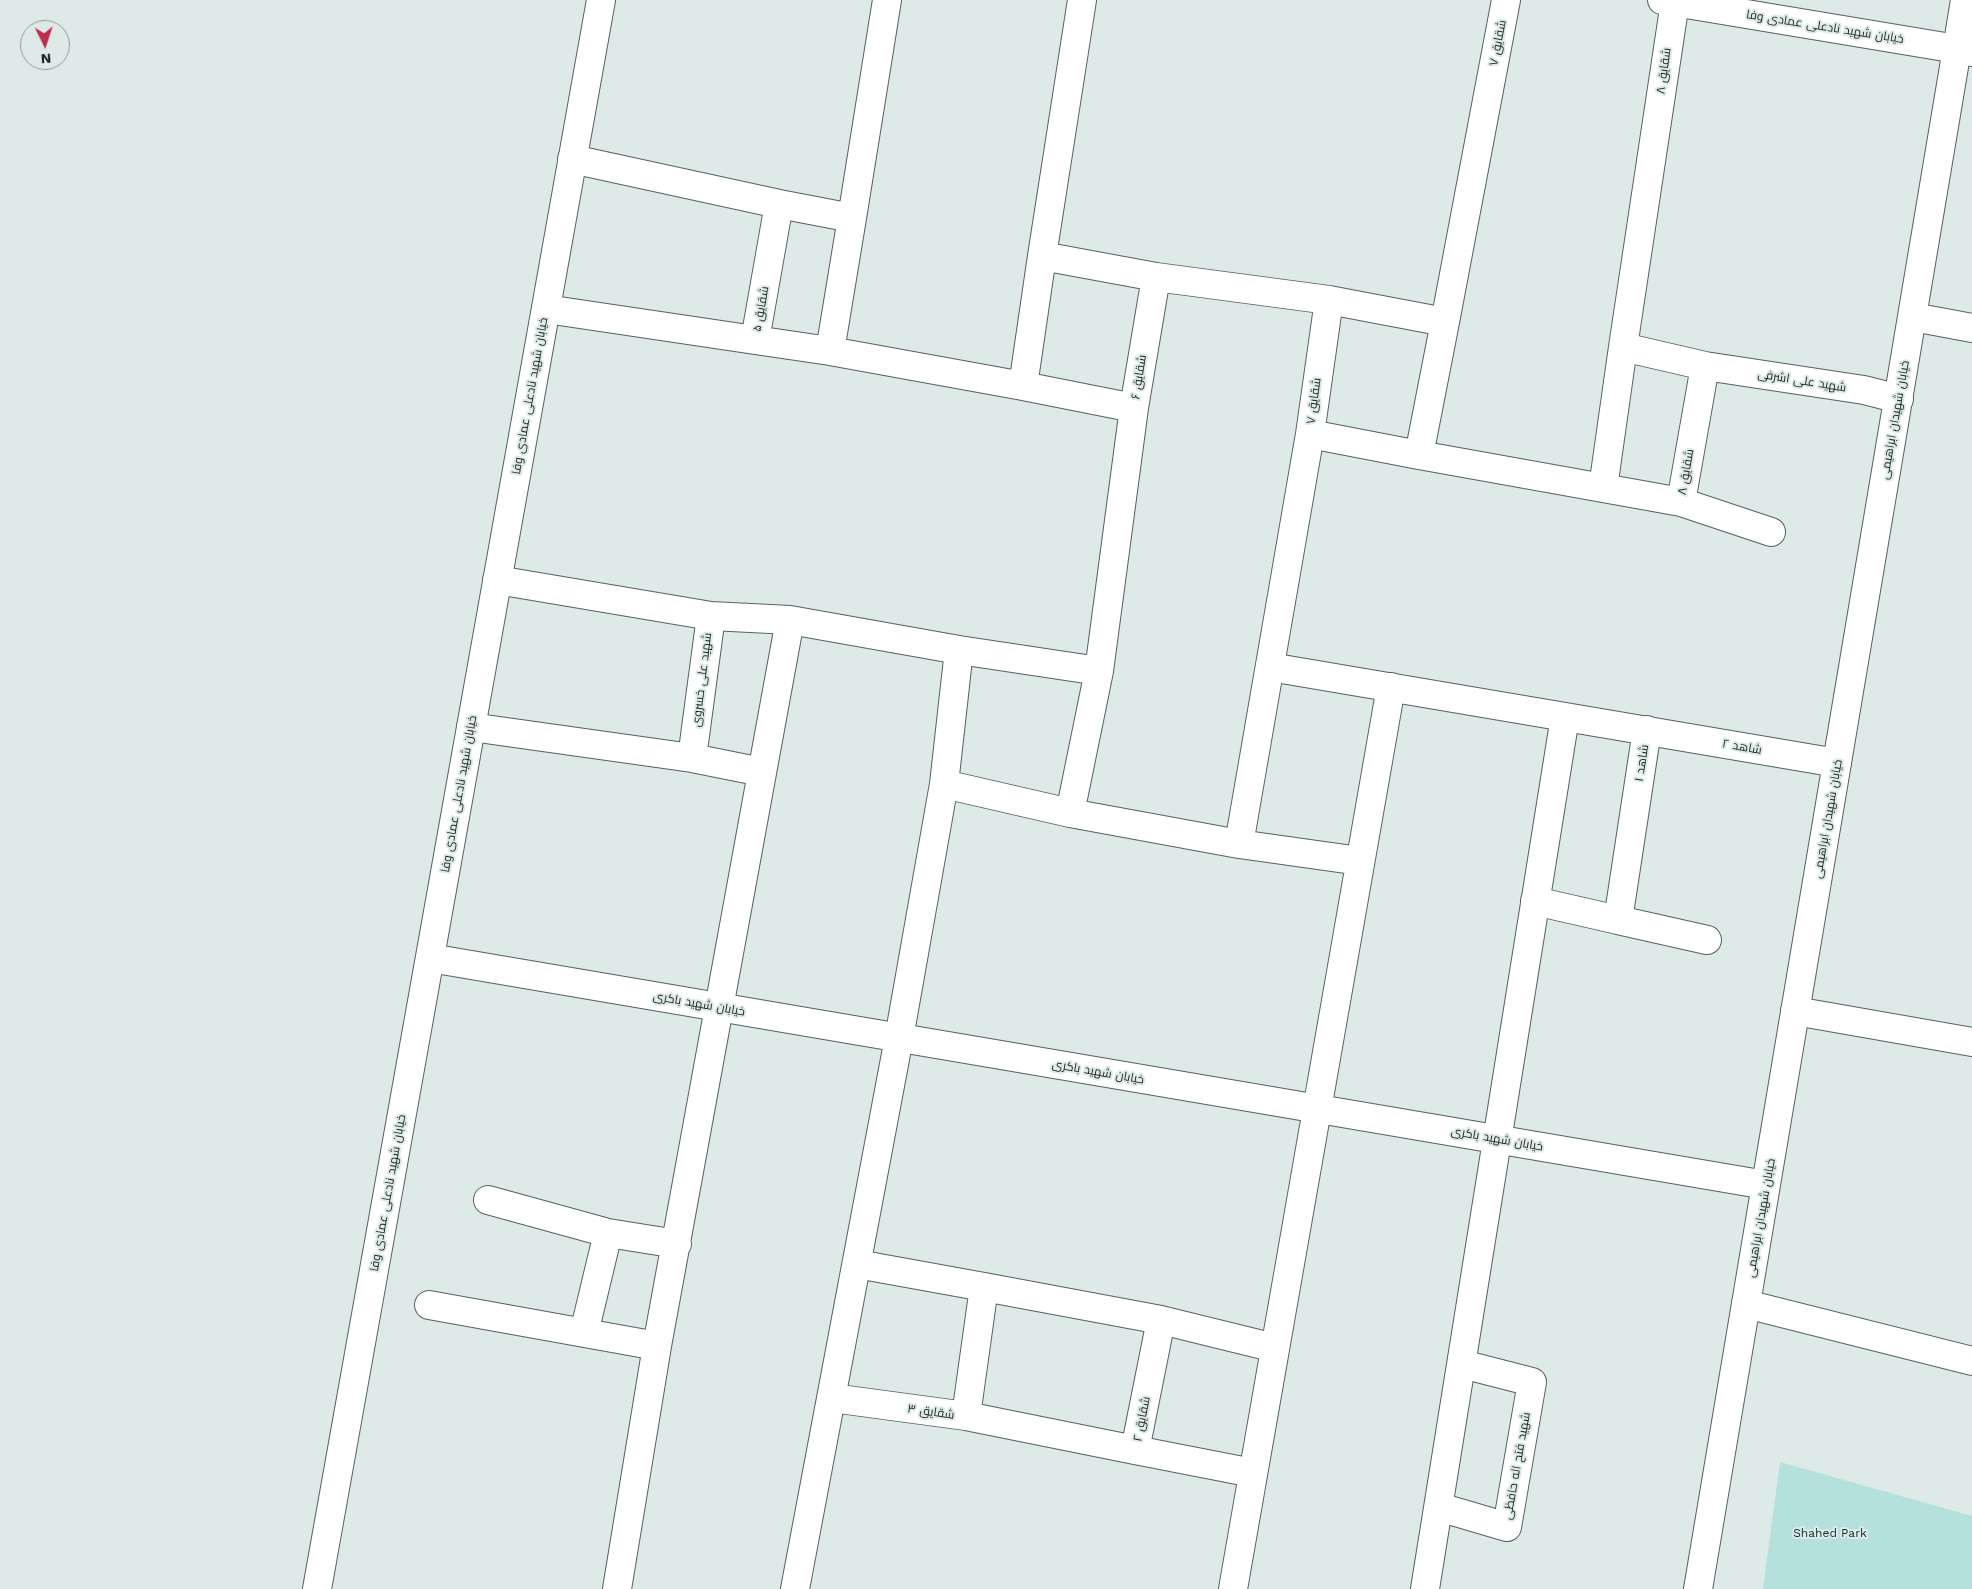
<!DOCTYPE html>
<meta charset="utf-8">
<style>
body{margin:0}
#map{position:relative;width:1972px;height:1589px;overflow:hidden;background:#ddeae8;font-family:"Work Sans",sans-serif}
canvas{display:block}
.north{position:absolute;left:20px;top:20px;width:50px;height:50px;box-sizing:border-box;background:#ddeae8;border:1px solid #909a98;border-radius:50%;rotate:176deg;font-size:14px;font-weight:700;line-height:20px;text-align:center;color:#1c2120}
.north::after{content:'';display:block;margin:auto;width:18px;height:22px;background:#be2d49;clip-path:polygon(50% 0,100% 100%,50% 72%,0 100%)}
</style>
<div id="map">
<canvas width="1972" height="1589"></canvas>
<div class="north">N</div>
</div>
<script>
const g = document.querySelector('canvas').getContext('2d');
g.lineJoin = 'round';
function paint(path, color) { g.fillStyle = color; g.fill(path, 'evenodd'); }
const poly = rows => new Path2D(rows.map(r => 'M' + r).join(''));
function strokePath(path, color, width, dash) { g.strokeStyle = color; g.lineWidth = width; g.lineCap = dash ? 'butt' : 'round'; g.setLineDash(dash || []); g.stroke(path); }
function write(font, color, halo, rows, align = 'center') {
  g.font = font + ' "Work Sans",Cairo,sans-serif'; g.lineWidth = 4; g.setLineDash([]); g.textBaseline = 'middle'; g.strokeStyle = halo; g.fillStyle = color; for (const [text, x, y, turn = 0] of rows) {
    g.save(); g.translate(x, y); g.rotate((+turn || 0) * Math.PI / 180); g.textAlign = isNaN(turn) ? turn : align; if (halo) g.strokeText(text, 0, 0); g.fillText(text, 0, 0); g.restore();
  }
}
paint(poly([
 [1780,1462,1972,1516,1972,1589,1763,1589]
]), '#b5e1db');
const minor = poly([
 [1965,0,1957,49,1972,52],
 [572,159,779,204],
 [852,218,779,204,755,340,830,351,852,218,887,0],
 [1042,256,1156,277,1134,408,1023,386,1042,256,1082,0],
 [1156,277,1329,300],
 [546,309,755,340],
 [1445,322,1329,300,1310,434,1419,455,1445,322,1506,0],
 [1623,347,1705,366,1681,502,1603,488,1623,347,1675,2],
 [830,351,1023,386],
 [1705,366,1864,390,1899,399],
 [1310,434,1239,844,1360,861],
 [1419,455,1603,488],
 [1681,502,1771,532],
 [497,580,711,616],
 [790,620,959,650],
 [1270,667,1837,763],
 [1099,671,1134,408],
 [471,727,692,758],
 [1070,813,1239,844],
 [1535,901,1618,920,1647,730],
 [1618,920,1707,940],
 [1795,1011,1972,1042],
 [488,1200,608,1233],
 [984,1287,1161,1320],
 [1746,1304,1972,1361],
 [429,1305,657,1346],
 [584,1333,608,1233,677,1244],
 [832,1398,966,1416,984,1287,857,1264],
 [966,1416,1135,1450],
 [1253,1473,1135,1450,1161,1320,1275,1348],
 [1439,1507,1507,1527,1532,1382,1462,1364],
 [617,1589,657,1346,790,620,711,616,692,758,762,772],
 [795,1589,899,1038,944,784,959,650,1099,671,1070,813,944,784],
 [1233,1589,1391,687],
 [1425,1589,1565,717]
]);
const tertiary = poly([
 [1662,0,1957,49,1698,1589],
 [1913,317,1972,328],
 [430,958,1766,1185],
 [317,1589,601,0]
]);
strokePath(minor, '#566260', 30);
strokePath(tertiary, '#566260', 30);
strokePath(minor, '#fff', 28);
strokePath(tertiary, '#fff', 28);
write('12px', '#1c2120', '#ddeae8', [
 ["خیابان شهید نادعلی عمادی وفا",1825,27,9],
 ["شقایق ۷",1498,43,-79],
 ["شقایق ۸",1664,71,-82],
 ["شقایق ۵",761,309,-80],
 ["شقایق ۶",1139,377,-81],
 ["شهید علی اشرفی",1802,381,9],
 ["خیابان شهید نادعلی عمادی وفا",530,396,-80],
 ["شقایق ۷",1314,401,-82],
 ["خیابان شهیدان ابراهیمی",1895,420,-80],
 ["شقایق ۸",1686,472,-80],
 ["شهید علی خسروی",702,680,-83],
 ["شاهد ۲",1742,747,10],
 ["شاهد ۱",1642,763,-81],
 ["خیابان شهید نادعلی عمادی وفا",459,794,-80],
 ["خیابان شهیدان ابراهیمی",1828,819,-80],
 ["خیابان شهید باکری",699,1004,10],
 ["خیابان شهید باکری",1098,1072,10],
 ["خیابان شهید باکری",1497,1139,10],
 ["خیابان شهید نادعلی عمادی وفا",388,1193,-80],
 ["خیابان شهیدان ابراهیمی",1761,1218,-80],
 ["شقایق ۳",931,1412,8],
 ["شقایق ۲",1142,1419,-79],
 ["شهید فتح اله حافظی",1517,1466,-80]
]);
write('12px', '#10302d', '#ddeae8', [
 ["Shahed Park",1830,1533]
]);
</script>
